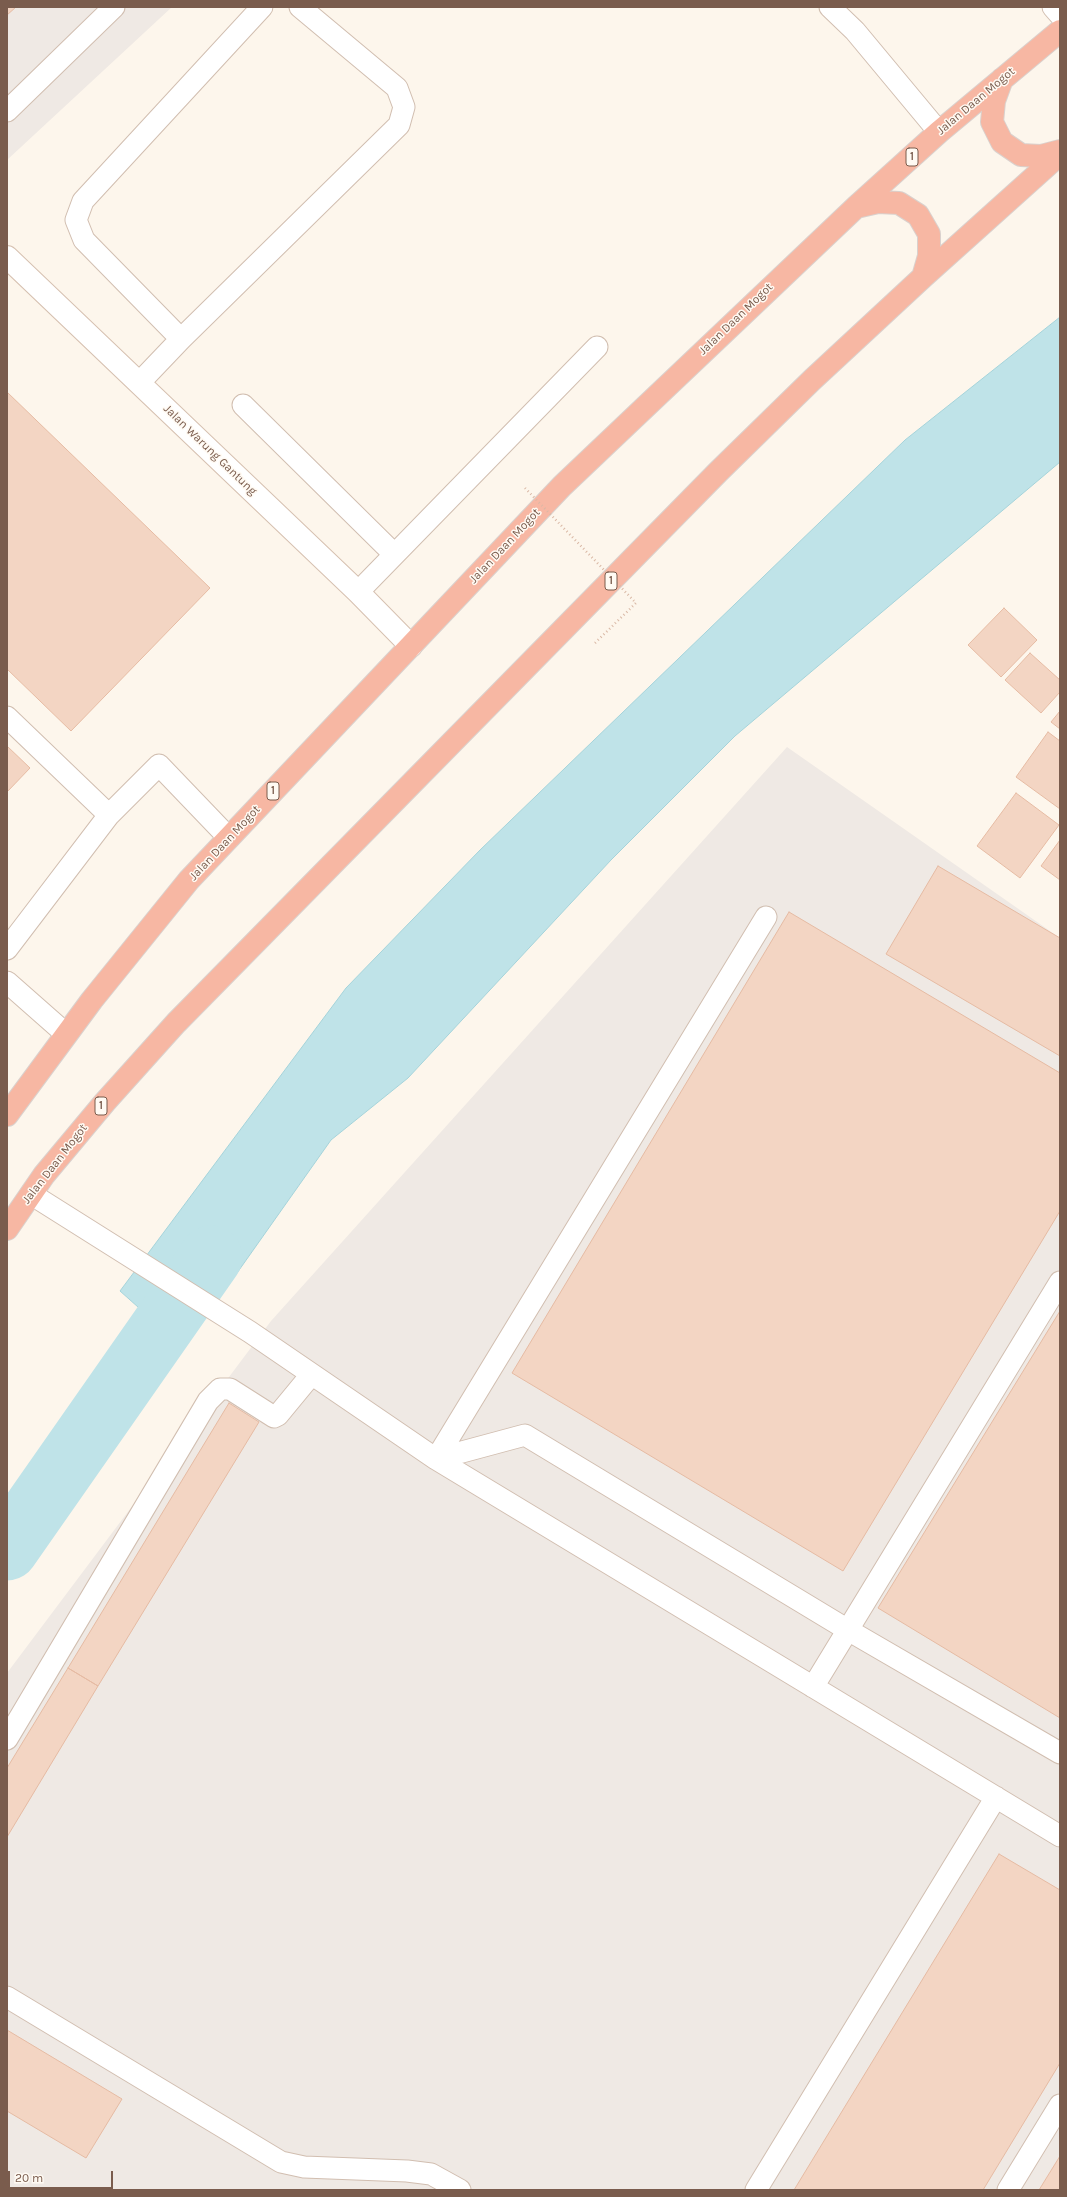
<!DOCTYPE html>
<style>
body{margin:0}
#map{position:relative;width:1067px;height:2197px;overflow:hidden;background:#fdf6ec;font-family:Karla,sans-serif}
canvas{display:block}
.frame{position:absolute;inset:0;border:8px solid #7a5c4d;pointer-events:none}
.scale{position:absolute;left:8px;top:2171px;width:105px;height:18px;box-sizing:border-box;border:2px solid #7a5c4d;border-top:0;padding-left:5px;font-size:12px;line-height:14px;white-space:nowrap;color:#7a5c4d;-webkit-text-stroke:3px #fffaf3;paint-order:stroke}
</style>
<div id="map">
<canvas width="1067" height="2197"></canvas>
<div class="frame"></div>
<div class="scale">20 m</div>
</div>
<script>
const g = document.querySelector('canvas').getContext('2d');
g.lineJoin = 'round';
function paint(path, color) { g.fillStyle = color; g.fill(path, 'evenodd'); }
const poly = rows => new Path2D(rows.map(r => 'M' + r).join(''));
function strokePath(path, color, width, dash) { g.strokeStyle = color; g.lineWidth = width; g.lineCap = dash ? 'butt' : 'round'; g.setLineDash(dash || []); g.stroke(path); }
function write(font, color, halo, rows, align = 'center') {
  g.font = font + ' Karla,sans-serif'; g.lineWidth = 3; g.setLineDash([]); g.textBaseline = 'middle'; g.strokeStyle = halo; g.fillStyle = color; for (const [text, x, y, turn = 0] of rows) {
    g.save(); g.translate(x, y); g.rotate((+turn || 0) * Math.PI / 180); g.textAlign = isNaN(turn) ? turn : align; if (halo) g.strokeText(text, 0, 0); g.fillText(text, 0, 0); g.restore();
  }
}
paint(poly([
 [7,7,172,7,7,160],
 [787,747,1060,938,1060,2190,7,2190,7,1673,271,1321]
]), '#efe9e4');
const water = poly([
 [1060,317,1060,462,735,736,611,860,408,1078,331,1140,184,1348,120,1291,346,988,480,850,905,440,1060,317]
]);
paint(water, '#bfe3e8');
strokePath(water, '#a5d3da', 1);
strokePath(poly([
 [7,1549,211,1257]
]), '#bfe3e8', 63);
const building = poly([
 [7,7,16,7,7,15,7,7],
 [7,392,210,588,71,731,7,669,7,392],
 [1004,608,1037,640,1001,677,968,645,1004,608],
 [1030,653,1060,680,1060,692,1041,713,1005,680,1030,653],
 [1060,711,1060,729,1051,722,1060,711],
 [1048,732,1060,741,1060,809,1016,777,1048,732],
 [7,746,30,768,7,792,7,746],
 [1016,793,1059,825,1020,878,977,846,1016,793],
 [1060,840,1060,880,1041,866,1060,840],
 [938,866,1060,938,1060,1056,886,954,938,866],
 [789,912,1060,1073,1060,1211,843,1571,512,1373,789,912],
 [1060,1311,1060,1718,878,1608,1060,1311],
 [229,1403,259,1422,98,1686,68,1668,229,1403],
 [68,1668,98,1686,7,1837,7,1768,68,1668],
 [999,1854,1060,1890,1060,2063,983,2190,794,2190,999,1854],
 [7,2030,122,2099,86,2158,7,2111,7,2030],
 [1060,2156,1060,2190,1039,2190,1060,2156]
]);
paint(building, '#f3d5c3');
strokePath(building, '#e6bba3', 1);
const lane = poly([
 [830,7,855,31,939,132],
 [1053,7,1060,15],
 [7,111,114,7],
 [181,339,84,240,76,220,83,201,262,7],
 [140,382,181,339,399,125,404,107,397,88,300,7],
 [243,405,394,554],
 [358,592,597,347],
 [7,717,109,815],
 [7,949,109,815,159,765,229,838],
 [7,982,66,1034],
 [31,1194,250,1332,436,1459,1060,1836],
 [436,1459,525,1435,848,1630,1060,1753],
 [436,1459,766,917],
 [813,1687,1060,1282],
 [7,1739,208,1401,220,1389,230,1389,274,1417,278,1415,311,1375],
 [7,1997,281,2162,304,2167,407,2171,431,2174,460,2190],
 [756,2190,996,1797],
 [1008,2190,1060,2105]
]);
const secondary = poly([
 [7,257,358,592,411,646]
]);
const highway = poly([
 [1002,79,994,101,992,122,1002,142,1021,155,1041,156,1060,151],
 [856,207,878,202,899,203,918,215,929,234,929,256,923,277],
 [7,1115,92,1000,189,880,562,486,856,207,939,132,1060,31],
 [7,1229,44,1175,105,1102,176,1023,718,472,812,380,923,277,1060,154]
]);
strokePath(lane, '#d1beb0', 23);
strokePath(secondary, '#d6c0b0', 24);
strokePath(highway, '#dad1cd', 24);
strokePath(poly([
 [595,643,636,603]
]), '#d9b8a5', 2.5, [1, 3]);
strokePath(lane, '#fff', 21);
strokePath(secondary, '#fff', 22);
strokePath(highway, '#f7b7a3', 22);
strokePath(poly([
 [525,488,636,603]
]), '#d9b8a5', 2.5, [1, 3]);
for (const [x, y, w] of [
 [912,157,12],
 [611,581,12],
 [273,791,12],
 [101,1106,12]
]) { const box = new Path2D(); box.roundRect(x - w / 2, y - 9, w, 18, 3); g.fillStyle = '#fffaf3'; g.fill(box); strokePath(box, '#7a5c4d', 1); }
write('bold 11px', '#7a5c4d', null, [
 ["1",912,157],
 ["1",611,581],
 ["1",273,791],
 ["1",101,1106]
]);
write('12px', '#7a5c4d', '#fffaf3', [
 ["Jalan Daan Mogot",976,101,-40],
 ["Jalan Daan Mogot",736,319,-44],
 ["Jalan Warung Gantung",210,450,44],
 ["Jalan Daan Mogot",505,546,-47],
 ["Jalan Daan Mogot",225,843,-47],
 ["Jalan Daan Mogot",55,1164,-52]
]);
</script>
